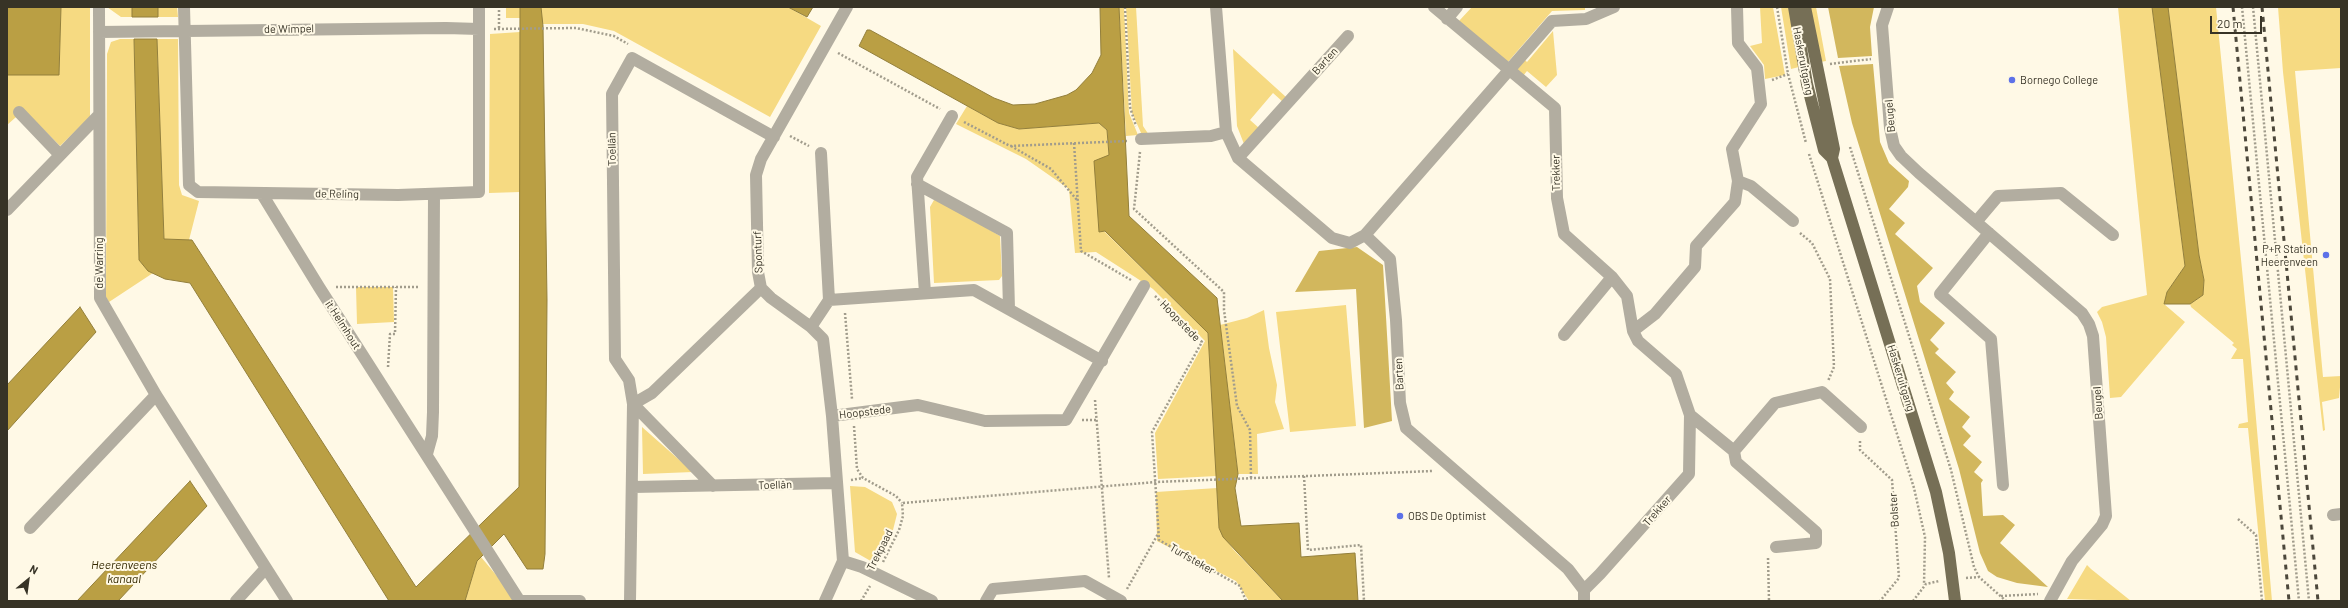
<!DOCTYPE html>
<meta charset="utf-8">
<style>
body{margin:0}
#map{position:relative;width:2348px;height:608px;overflow:hidden;background:#fff9e6;font-family:Barlow,sans-serif}
canvas{display:block}
.frame{position:absolute;inset:0;border:8px solid #373326;pointer-events:none}
.north{position:absolute;left:8px;top:560px;width:40px;height:40px;-webkit-text-stroke:3px #fff9e6;paint-order:stroke;rotate:29deg;font-size:11px;font-weight:700;line-height:16px;text-align:center;color:#373326}
.north::after{content:'';display:block;margin:auto;width:14px;height:18px;background:#373326;clip-path:polygon(50% 0,100% 100%,50% 72%,0 100%)}
.scale{position:absolute;left:2210px;top:16px;width:52px;height:18px;box-sizing:border-box;border:2px solid #373326;border-top:0;padding-left:5px;font-size:12px;line-height:14px;white-space:nowrap;color:#373326;-webkit-text-stroke:3px #fff9e6;paint-order:stroke}
</style>
<div id="map">
<canvas width="2348" height="608"></canvas>
<div class="frame"></div>
<div class="north">N</div>
<div class="scale">20 m</div>
</div>
<script>
const g = document.querySelector('canvas').getContext('2d');
g.lineJoin = 'round';
function paint(path, color) { g.fillStyle = color; g.fill(path, 'evenodd'); }
const poly = rows => new Path2D(rows.map(r => 'M' + r).join(''));
function strokePath(path, color, width, dash) { g.strokeStyle = color; g.lineWidth = width; g.lineCap = dash ? 'butt' : 'round'; g.setLineDash(dash || []); g.stroke(path); }
function write(font, color, halo, rows, align = 'center') {
  g.font = font + ' Barlow,sans-serif'; g.lineWidth = 4; g.setLineDash([]); g.textBaseline = 'middle'; g.strokeStyle = halo; g.fillStyle = color; for (const [text, x, y, turn = 0] of rows) {
    g.save(); g.translate(x, y); g.rotate((+turn || 0) * Math.PI / 180); g.textAlign = isNaN(turn) ? turn : align; if (halo) g.strokeText(text, 0, 0); g.fillText(text, 0, 0); g.restore();
  }
}
paint(poly([
 [61,7,90,7,90,117,60,146,24,110,7,125,7,75,59,75],
 [107,7,132,7,132,17,121,17],
 [158,7,177,7,178,17,158,17],
 [506,7,520,7,520,18,506,18],
 [541,7,788,7,821,26,770,117,614,31,583,24,541,24],
 [1119,7,1124,7,1129,113,1138,135,1126,136],
 [1126,7,1136,7,1143,126,1149,135,1142,135,1132,113],
 [1472,7,1585,7,1585,10,1552,11,1507,63,1459,21],
 [1760,7,1773,7,1785,75,1765,79,1764,65,1750,46,1762,43],
 [1781,7,1789,7,1799,67,1791,69],
 [1809,7,1816,7,1826,61,1820,62],
 [2118,7,2152,7,2185,266,2167,292,2164,304,2185,322,2121,397,2110,398,2106,337,2102,322,2097,312,2102,307,2147,295],
 [2168,7,2216,7,2250,350,2272,601,2265,601,2248,428,2238,428,2239,424,2248,422,2243,359,2231,359,2237,349,2232,345,2234,343,2191,307,2190,304,2203,295,2204,280,2199,255],
 [2278,7,2341,7,2341,68,2295,71,2323,377,2341,376,2339,398,2322,402,2325,430,2323,431,2283,72],
 [1553,31,1557,75,1546,87,1527,71,1523,76,1515,70,1524,59,1527,62],
 [520,32,520,192,489,193,490,34],
 [120,39,134,39,139,260,153,273,109,302,106,297,107,54,111,42],
 [157,39,178,39,179,185,182,195,199,201,189,240,164,239],
 [1233,49,1286,97,1283,102,1273,93,1250,120,1259,128,1244,144,1237,126],
 [967,106,998,123,1019,129,1099,123,1107,130,1109,155,1099,232,1104,231,1208,333,1217,476,1158,479,1155,433,1205,341,1153,289,1135,277,1096,252,1075,253,1069,189,1026,159,956,124],
 [934,200,942,201,1000,236,1002,276,999,280,934,283,930,207],
 [356,287,393,287,394,322,357,324],
 [1346,305,1356,426,1290,432,1276,312],
 [1264,310,1269,348,1277,385,1275,402,1284,429,1257,434,1258,474,1238,474,1220,325,1247,318],
 [642,427,693,472,643,474],
 [850,486,865,487,892,502,897,514,892,534,876,564,855,552],
 [1217,488,1219,528,1233,549,1283,601,1249,601,1236,581,1157,541,1156,492],
 [481,557,507,588,513,601,465,601,477,561],
 [2087,565,2091,569,2131,601,2067,599]
]), '#f6da82');
paint(poly([
 [1828,7,1874,7,1870,27,1872,56,1838,58],
 [1873,64,1880,142,1889,163,1909,181,1908,187,1889,209,1905,223,1895,234,1933,268,1917,286,1920,302,1945,323,1930,340,1939,349,1935,353,1956,372,1946,383,1954,392,1949,399,1970,417,1962,427,1971,436,1963,445,1982,462,1974,472,1983,480,1981,483,1983,516,2003,515,2015,525,2000,543,2048,587,2017,583,1997,577,1988,571,1980,553,1959,469,1852,123,1839,66],
 [1357,247,1383,265,1392,421,1364,428,1356,289,1295,292,1319,251]
]), '#d2b75d');
const water = poly([
 [7,7,61,7,59,75,7,75,7,7],
 [132,7,158,7,158,17,132,17,132,7],
 [520,7,541,7,543,26,547,300,545,554,543,569,527,569,504,534,477,561,465,601,389,601,190,283,165,279,148,271,139,260,134,39,157,39,164,239,192,240,416,587,519,487,520,7],
 [788,7,813,7,807,17,788,7],
 [1100,7,1119,7,1129,216,1217,298,1238,474,1235,488,1241,526,1299,523,1301,557,1355,553,1358,601,1283,601,1223,537,1219,528,1208,333,1105,231,1099,232,1094,161,1109,155,1107,130,1099,123,1019,129,998,123,859,46,867,30,870,30,994,98,1013,105,1035,104,1067,95,1076,90,1092,73,1101,55,1100,7],
 [2152,7,2168,7,2199,255,2204,280,2203,295,2190,304,2164,304,2167,292,2185,266,2152,7],
 [80,307,96,332,7,431,7,385,80,307],
 [190,481,207,506,118,601,77,601,190,481]
]);
paint(water, '#ba9f44');
strokePath(water, '#937f3b', 1);
strokePath(poly([
 [1125,7,1130,107,1136,126],
 [1777,7,1788,74,1806,143],
 [2242,7,2299,601],
 [2253,7,2309,601],
 [499,28,499,7],
 [494,29,576,28,614,36,628,44],
 [838,53,940,109],
 [1830,64,1871,59],
 [1772,80,1788,74],
 [964,122,1010,146,1127,141],
 [790,136,809,146],
 [1074,143,1081,251,1131,280],
 [1011,146,1051,169,1077,200],
 [1850,147,1951,470,1974,567,1979,577],
 [1140,152,1134,209,1224,292,1224,310,1237,406,1250,430,1251,478],
 [1809,154,1914,488,1925,537,1924,585],
 [1800,233,1812,243,1830,279,1834,367,1828,381],
 [336,287,419,287],
 [1155,296,1202,342,1152,432,1159,540,1240,586,1246,601],
 [845,313,852,399],
 [388,367,390,334,395,334,396,287],
 [1095,400,1109,578],
 [1082,420,1097,420],
 [854,426,857,469,863,478,896,496,902,503],
 [1860,441,1860,450,1892,480,1899,578,1880,601],
 [1304,476,1308,550,1361,545,1364,601],
 [851,480,863,478],
 [903,503,1156,482,1433,471],
 [2238,519,2256,535,2262,601],
 [1768,558,1769,601],
 [883,562,899,530,903,516,902,503],
 [1966,578,1979,577,2006,601],
 [1127,589,1158,534],
 [2001,596,2038,594],
 [861,601,870,586],
 [1913,601,1926,584,1939,581]
]), '#a19c8c', 2.5, [2, 2]);
strokePath(poly([
 [99,7,100,298,156,395,287,601],
 [184,7,189,185,198,192,398,195,479,192,479,7],
 [1216,7,1226,132,1238,158,1332,238,1350,243,1365,235,1390,259,1396,320,1400,403,1406,428,1568,569,1584,590,1584,601],
 [1434,7,1555,108,1557,198,1564,234,1612,277,1627,296,1633,331,1638,341,1676,374,1690,415,1689,474,1600,574,1584,590],
 [1888,7,1882,25,1890,128,1894,146,1901,156,1919,173,2082,313,2089,324,2093,336,2106,516,2102,525,2072,561,2050,601],
 [1447,19,1457,7],
 [99,32,446,28,479,29],
 [19,112,60,155],
 [1141,139,1211,136,1226,132],
 [821,153,829,300],
 [1238,158,1348,36],
 [1738,181,1751,186,1793,221],
 [917,184,1007,233,1009,309],
 [262,194,319,287,519,600],
 [7,210,98,116],
 [1976,222,1998,196,2061,193,2113,235],
 [1989,233,1940,294,1991,339,2003,485],
 [1365,235,1552,21,1586,19,1614,7],
 [925,293,917,177,952,116],
 [811,327,829,300,974,290,1102,361],
 [1633,331,1655,314,1695,267,1696,246,1735,202,1738,181,1732,149,1761,104,1757,68,1738,43,1737,7],
 [1564,335,1612,277],
 [1690,415,1734,451,1736,462,1816,532,1816,543,1776,547],
 [832,416,918,405,985,421,1066,420,1144,286],
 [1734,451,1775,403,1822,392,1861,427],
 [427,454,432,436,433,412,434,194],
 [713,486,633,404,652,393,761,288],
 [633,487,836,483],
 [2333,515,2341,514],
 [30,528,156,395],
 [843,561,832,416,823,339,811,327,771,298,761,288,758,272,756,175,761,159,847,7],
 [236,601,266,568],
 [518,601,580,601],
 [630,601,633,404,629,380,615,359,612,94,632,58,774,137],
 [825,601,843,561,862,567,932,601],
 [986,601,993,589,1085,581,1121,601]
]), '#b2ada0', 12);
strokePath(poly([
 [1794,7,1807,84,1824,150,1832,158,1936,492,1949,553,1955,601],
 [1805,7,1834,149,1832,158]
]), '#766f56', 12);
strokePath(poly([
 [2233,7,2289,601],
 [2262,7,2318,601]
]), '#4d483b', 3, [5, 5]);
for (const [x, y, r, color] of [
 [2012,80,4,"#5d71e8"],
 [2326,255,4,"#5d71e8"],
 [1400,516,4,"#5d71e8"]
]) { const dot = new Path2D(); dot.arc(x, y, r, 0, 2 * Math.PI); g.fillStyle = color; g.fill(dot); strokePath(dot, '#fff9e6', 1.5); }
write('11px', '#373326', '#fff9e6', [
 ["de Wimpel",289,29,-1],
 ["Barten",1325,61,-48],
 ["Haskeruitgang",1803,61,79],
 ["Beugel",1890,116,-95],
 ["Toellân",612,149,-91],
 ["Trekker",1556,173,-91],
 ["de Reling",337,194,1],
 ["Sponturf",758,252,-92],
 ["de Warring",99,263,-90],
 ["Hoopstede",1180,321,46],
 ["it Helmhout",343,325,57],
 ["Barten",1399,374,-93],
 ["Haskeruitgang",1901,378,73],
 ["Beugel",2098,403,-94],
 ["Hoopstede",865,412,-7],
 ["Toellân",775,485,-2],
 ["Bolster",1894,510,-94],
 ["Trekker",1657,511,-49],
 ["Trekpaad",880,550,-63],
 ["Turfsteker",1192,559,30]
]);
write('11px', '#373326', '#fff9e6', [
 ["Bornego College",2020,80],
 ["P+R Station",2318,249,"right"],
 ["Heerenveen",2318,262,"right"],
 ["OBS De Optimist",1408,516]
], 'left');
write('italic 12px', '#332800', '#fff9e6', [
 ["Heerenveens",124,565],
 ["kanaal",124,579]
]);
</script>
